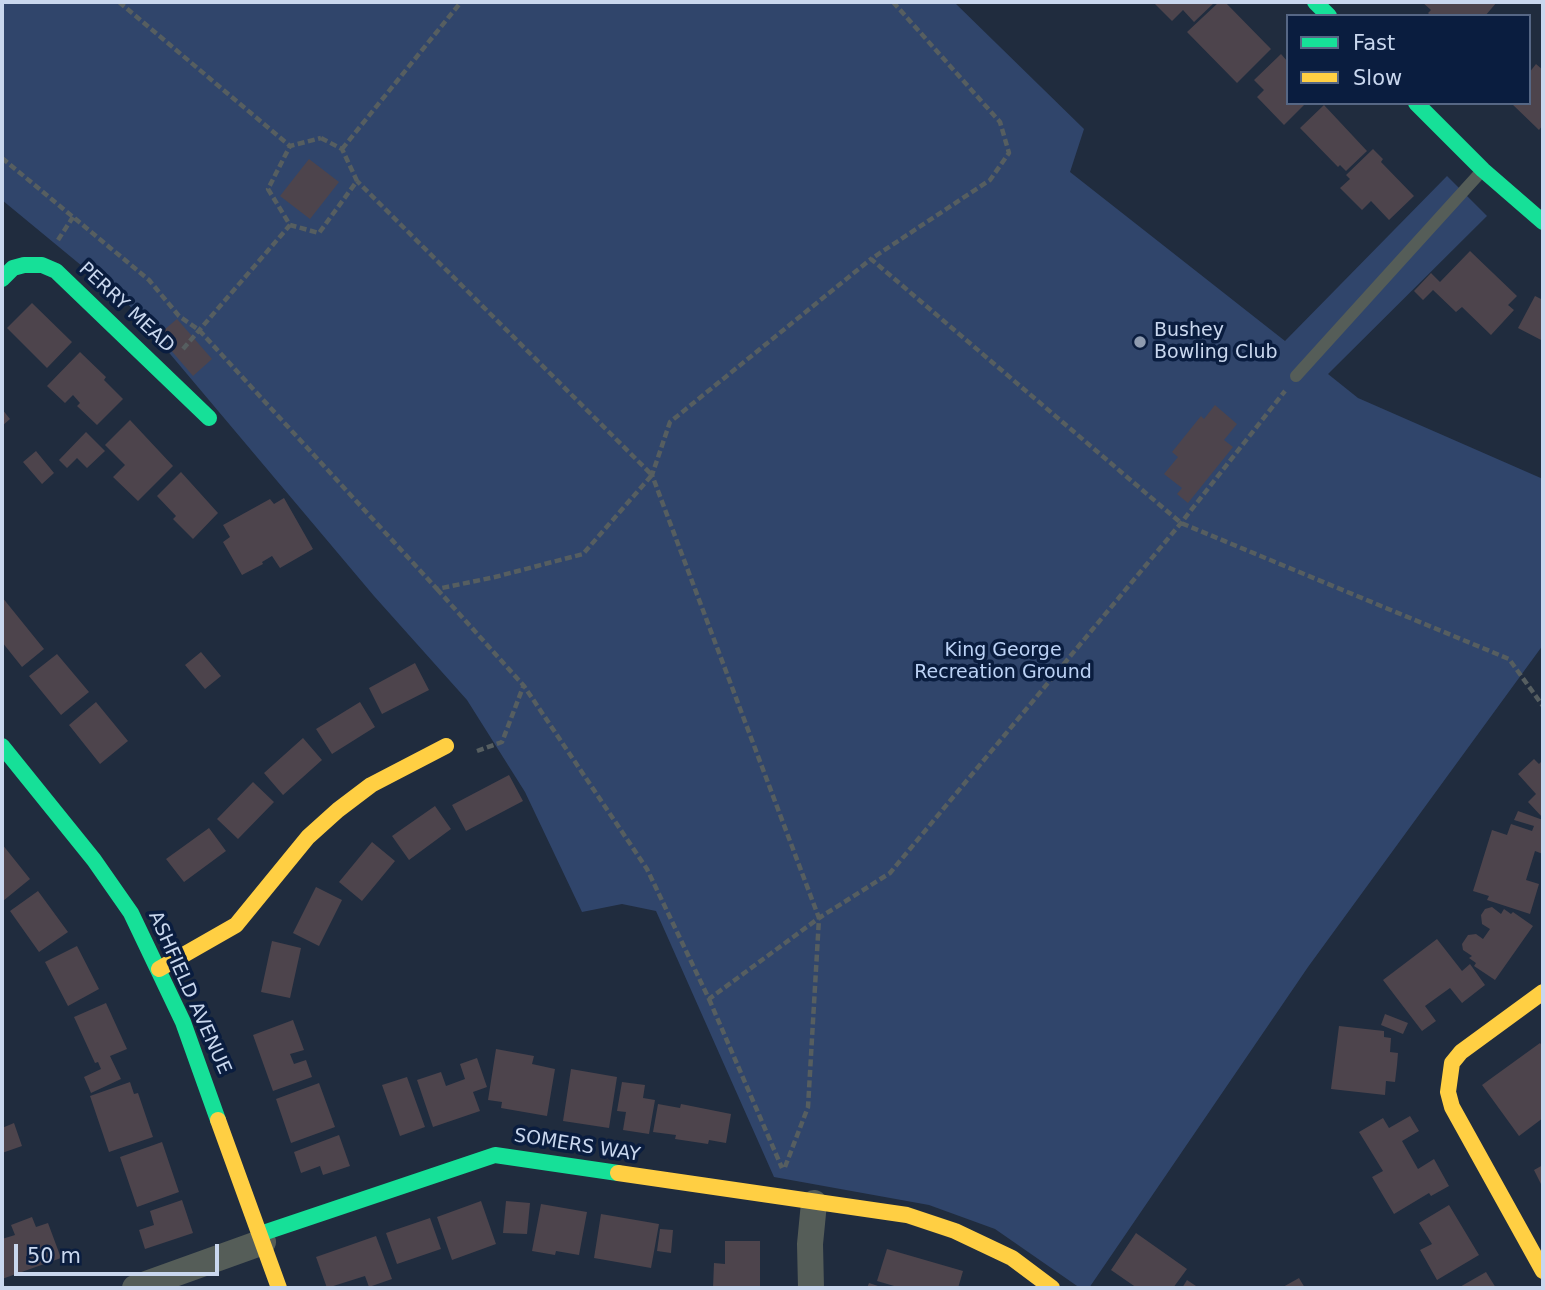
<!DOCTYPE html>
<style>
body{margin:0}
#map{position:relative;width:1545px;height:1290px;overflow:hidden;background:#202c3e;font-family:"DejaVu Sans",sans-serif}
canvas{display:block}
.frame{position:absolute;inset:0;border:4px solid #c9d7ee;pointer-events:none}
.legend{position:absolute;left:1286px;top:14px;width:245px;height:91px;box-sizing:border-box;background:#0a1d3f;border:2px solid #566785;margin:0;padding:9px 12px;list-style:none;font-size:21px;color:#c9d7ee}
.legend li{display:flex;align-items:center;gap:14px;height:35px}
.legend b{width:35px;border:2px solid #566785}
.scale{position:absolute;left:14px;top:1244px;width:205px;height:32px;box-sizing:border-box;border:4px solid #c9d7ee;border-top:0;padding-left:9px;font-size:21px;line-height:24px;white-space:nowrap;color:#c9d7ee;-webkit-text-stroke:5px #0a1d3f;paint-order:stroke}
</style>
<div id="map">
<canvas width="1545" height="1290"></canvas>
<div class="frame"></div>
<ul class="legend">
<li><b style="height:9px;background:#16e098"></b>Fast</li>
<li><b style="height:9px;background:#ffcf43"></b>Slow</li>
</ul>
<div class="scale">50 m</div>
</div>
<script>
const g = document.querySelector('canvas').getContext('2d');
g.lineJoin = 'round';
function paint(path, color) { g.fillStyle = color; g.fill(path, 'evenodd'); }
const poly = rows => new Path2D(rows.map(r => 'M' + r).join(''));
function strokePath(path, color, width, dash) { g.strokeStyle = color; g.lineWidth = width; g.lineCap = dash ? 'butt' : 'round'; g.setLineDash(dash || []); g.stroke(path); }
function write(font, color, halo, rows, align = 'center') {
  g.font = font + ' "DejaVu Sans",sans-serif'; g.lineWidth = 7; g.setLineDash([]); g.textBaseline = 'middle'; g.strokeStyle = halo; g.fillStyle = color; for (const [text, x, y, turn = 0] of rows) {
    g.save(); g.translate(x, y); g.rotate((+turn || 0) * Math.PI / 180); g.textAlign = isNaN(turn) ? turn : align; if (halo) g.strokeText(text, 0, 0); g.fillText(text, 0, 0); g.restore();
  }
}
paint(poly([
 [2,2,954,2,1084,129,1070,172,1285,341,1447,176,1487,216,1328,374,1358,398,1543,479,1543,645,1308,967,1089,1288,1080,1288,995,1229,929,1205,774,1177,656,911,622,904,582,912,525,792,467,700,374,596,128,304,2,200]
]), '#30456b');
paint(poly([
 [1153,2,1215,2,1194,22,1183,10,1172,21],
 [1219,2,1225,2,1271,49,1237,83,1187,32],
 [1422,2,1497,2,1485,16,1431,16,1428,13,1431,10],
 [1281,54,1288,62,1288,103,1306,103,1284,125,1257,97,1264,90,1254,80],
 [1536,64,1543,70,1541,74,1543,76,1543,125,1539,130,1511,103,1529,103,1529,73],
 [1324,105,1367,151,1346,171,1340,165,1338,167,1300,128],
 [1373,149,1383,159,1381,162,1414,196,1389,220,1371,201,1362,210,1340,188,1350,179,1346,175],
 [309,159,339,182,310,219,280,196],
 [1470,251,1517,296,1508,305,1514,310,1491,335,1462,307,1456,312,1433,290,1423,300,1414,291,1431,273,1440,282],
 [1535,296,1543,300,1543,341,1518,328],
 [32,303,72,342,47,368,7,328],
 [177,319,212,359,193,376,158,335],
 [80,352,106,377,104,380,123,399,97,425,77,406,80,403,73,395,65,403,47,386],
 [1215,405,1237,424,1224,440,1233,447,1188,503,1177,494,1182,488,1164,474,1178,457,1172,452,1201,416,1204,419],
 [2,409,10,419,2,426],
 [130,420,173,466,138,501,113,477,125,465,105,445],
 [86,432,105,451,87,468,77,458,67,468,59,460],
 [36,451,54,473,42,484,23,462],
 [181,472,218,513,193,539,173,519,176,516,157,496],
 [284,498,313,549,280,568,272,556,262,562,263,564,242,575,223,542,230,537,223,525,270,499,274,504],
 [2,597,44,649,22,667,2,642],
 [201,652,221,676,205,689,185,665],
 [57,654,89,692,61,715,29,676],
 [415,663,429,690,382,714,369,688],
 [96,702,128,741,100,764,69,725],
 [360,702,375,727,332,754,316,729],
 [303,738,322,760,283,795,264,773],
 [1534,759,1539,764,1543,760,1543,818,1528,802,1536,794,1518,774],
 [509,775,523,801,466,831,452,805],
 [253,782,274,802,238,839,217,819],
 [435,806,451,829,409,860,392,836],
 [1518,811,1543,820,1543,854,1535,851,1526,880,1539,884,1530,914,1487,900,1489,896,1473,891,1492,830,1507,835,1511,824,1532,831,1534,826,1514,820],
 [209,828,226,851,184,882,166,859],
 [372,842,395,861,362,901,339,882],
 [2,844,30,879,3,901,2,900],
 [316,887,342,900,319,946,293,933],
 [38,891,68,932,39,952,10,911],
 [1492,907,1501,914,1504,909,1511,914,1513,912,1533,926,1495,980,1474,966,1476,963,1469,958,1472,956,1463,950,1462,944,1468,935,1476,934,1483,939,1490,929,1482,924,1481,915,1485,909],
 [1437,939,1462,971,1470,964,1485,985,1462,1003,1450,988,1425,1006,1436,1021,1422,1031,1383,980],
 [272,941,301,948,290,998,261,992],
 [77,946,99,989,68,1006,45,962],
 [106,1003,127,1049,110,1056,121,1079,91,1093,84,1077,101,1069,98,1062,95,1063,74,1017],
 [1385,1014,1408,1023,1403,1034,1381,1025],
 [293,1020,304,1050,290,1054,294,1064,306,1060,312,1077,273,1091,253,1035],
 [1339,1026,1384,1031,1384,1037,1391,1038,1390,1052,1398,1053,1397,1065,1395,1082,1386,1081,1385,1095,1331,1089],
 [1540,1043,1543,1047,1543,1118,1519,1136,1482,1085],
 [496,1049,534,1056,532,1064,555,1069,547,1116,501,1108,502,1102,488,1100],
 [477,1058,487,1087,473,1092,480,1111,433,1127,417,1080,441,1072,446,1086,465,1079,460,1064],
 [571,1069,617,1077,609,1128,563,1121],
 [407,1077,425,1127,400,1136,382,1085],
 [130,1082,134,1094,138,1093,153,1137,109,1152,90,1096],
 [622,1082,645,1085,643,1098,655,1100,649,1134,623,1130,626,1112,617,1111],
 [319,1083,335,1127,291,1143,276,1099],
 [658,1104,680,1108,681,1104,731,1114,726,1143,709,1140,708,1144,675,1139,676,1135,653,1132],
 [1410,1116,1419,1131,1402,1141,1418,1169,1434,1159,1449,1186,1431,1196,1429,1193,1394,1214,1372,1177,1383,1171,1359,1132,1383,1118,1389,1128],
 [14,1123,22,1146,2,1153,2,1128],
 [339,1135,350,1166,323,1175,320,1166,301,1173,294,1152],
 [162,1142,179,1192,137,1207,120,1157],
 [1543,1165,1543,1188,1534,1170],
 [182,1200,193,1233,145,1249,139,1230,154,1225,150,1211],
 [481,1201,496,1244,452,1260,437,1217],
 [506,1201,530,1203,527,1234,503,1233],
 [541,1204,587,1212,579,1255,556,1251,555,1255,532,1251],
 [1449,1205,1479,1255,1437,1280,1420,1250,1432,1244,1419,1223],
 [601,1214,659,1224,651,1268,594,1258],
 [32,1217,36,1227,48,1223,61,1258,2,1279,2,1239,15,1235,11,1225],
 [430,1218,441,1249,397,1264,386,1233],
 [660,1229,673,1230,671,1253,657,1251],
 [1136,1233,1187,1269,1173,1288,1137,1288,1111,1270],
 [376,1236,392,1279,369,1287,365,1276,327,1288,316,1257],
 [725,1241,760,1241,760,1288,713,1288,714,1263,725,1264],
 [887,1249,963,1271,958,1288,901,1288,877,1281],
 [1486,1272,1496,1288,1458,1288],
 [1299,1278,1305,1288,1284,1288,1283,1287],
 [1187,1280,1199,1288,1182,1288],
 [869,1283,884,1288,867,1288]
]), '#4d444c');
strokePath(poly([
 [119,2,290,146],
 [893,2,1000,122,1009,153,990,180,871,259,1181,523,1509,659,1543,706],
 [321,138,342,149,357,181,319,233,290,225,268,189,290,146,321,138],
 [342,149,461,2],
 [2,158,149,280,179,316,199,330,437,589,495,577,583,554,652,475,357,181],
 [58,240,73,217],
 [183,349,290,225],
 [437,589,524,686,647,869,709,999,819,918,652,475,670,422,871,259],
 [477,751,502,742,523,687],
 [709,999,782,1168],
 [785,1167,808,1107,819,918,890,873,1181,523,1285,391]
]), '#565e60', 4.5, [7, 3.5]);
strokePath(poly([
 [1296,376,1480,173]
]), '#555d58', 12);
strokePath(poly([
 [135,1288,263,1242],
 [811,1288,810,1244,814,1203]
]), '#555d58', 26);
strokePath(poly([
 [1315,2,1329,16],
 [1416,103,1483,170,1543,222],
 [2,279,13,268,24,265,42,265,56,271,209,418],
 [2,746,94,860,131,913,183,1022,218,1120],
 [260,1234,495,1155,618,1173]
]), '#16e098', 16);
strokePath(poly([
 [159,969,236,925,308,837,338,810,371,785,446,746],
 [1543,992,1461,1052,1452,1063,1448,1092,1452,1107,1543,1271],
 [218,1120,279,1288],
 [618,1173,907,1215,955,1231,1012,1258,1052,1288]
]), '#ffcf43', 16);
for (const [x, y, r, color] of [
 [1140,342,7,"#8e9bb0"]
]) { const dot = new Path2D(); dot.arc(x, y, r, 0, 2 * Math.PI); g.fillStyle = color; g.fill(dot); strokePath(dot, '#0a1d3f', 2.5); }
write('19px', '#c9d7ee', '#0a1d3f', [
 ["PERRY MEAD",126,308,43],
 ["ASHFIELD AVENUE",189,993,66],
 ["SOMERS WAY",577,1146,9]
]);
write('19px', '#c9d7ee', '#0a1d3f', [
 ["Bushey",1154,331],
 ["Bowling Club",1154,353]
], 'left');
write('19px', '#bcd2f5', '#0a1d3f', [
 ["King George",1003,651],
 ["Recreation Ground",1003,673]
]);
</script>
